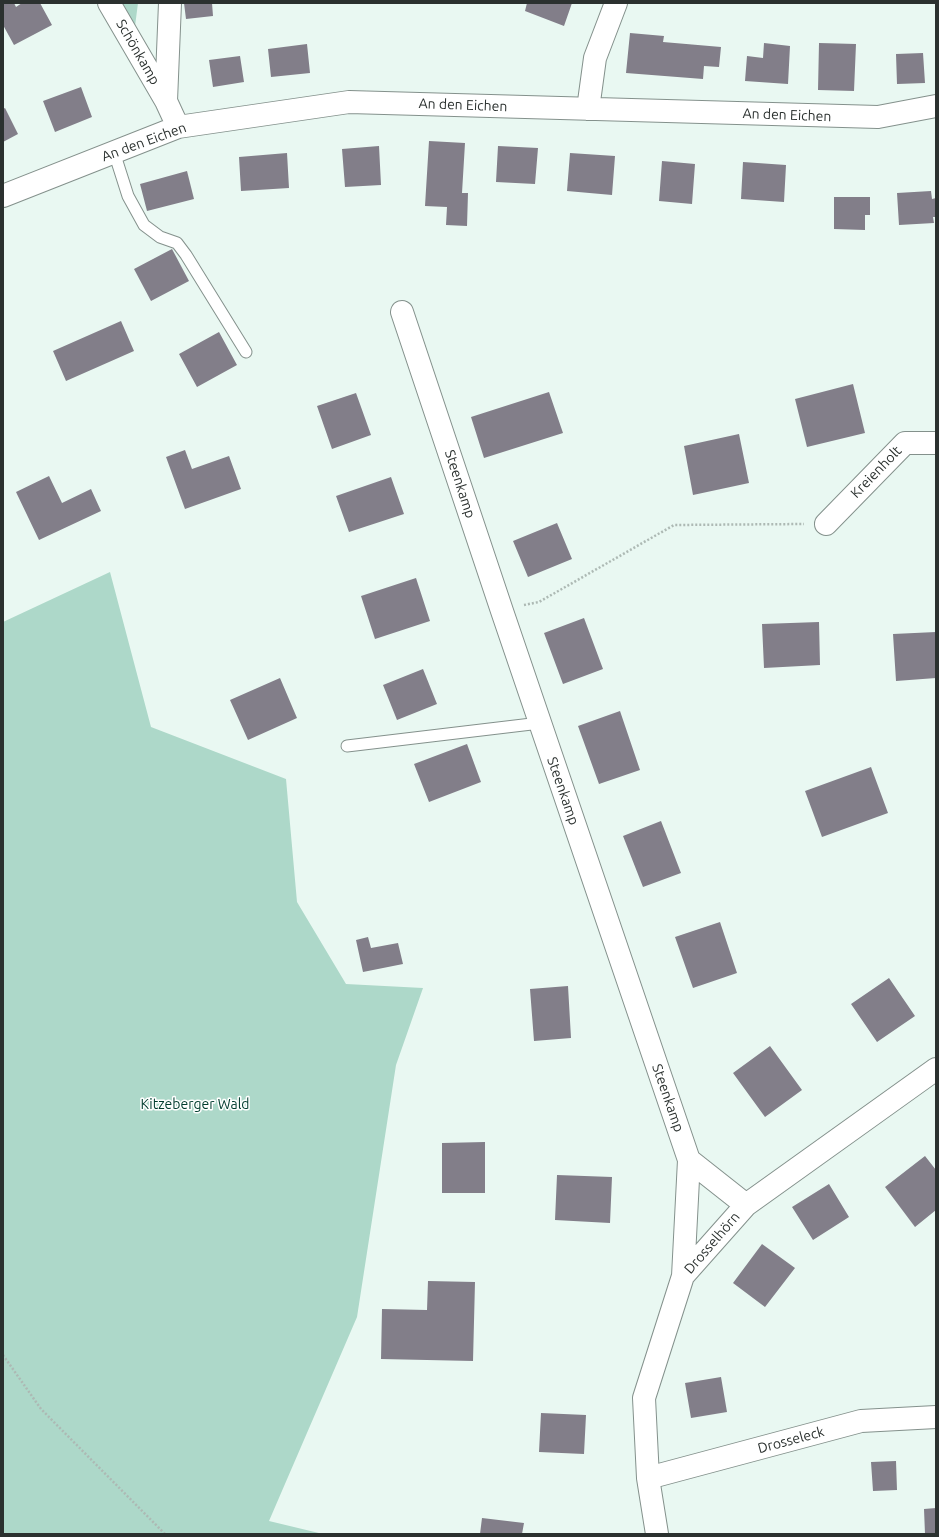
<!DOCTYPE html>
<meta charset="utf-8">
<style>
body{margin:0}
#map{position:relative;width:939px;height:1537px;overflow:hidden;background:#e9f8f2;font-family:Ubuntu,sans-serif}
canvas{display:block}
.frame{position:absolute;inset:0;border:4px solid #2b312f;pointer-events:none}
</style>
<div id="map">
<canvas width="939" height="1537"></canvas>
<div class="frame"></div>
</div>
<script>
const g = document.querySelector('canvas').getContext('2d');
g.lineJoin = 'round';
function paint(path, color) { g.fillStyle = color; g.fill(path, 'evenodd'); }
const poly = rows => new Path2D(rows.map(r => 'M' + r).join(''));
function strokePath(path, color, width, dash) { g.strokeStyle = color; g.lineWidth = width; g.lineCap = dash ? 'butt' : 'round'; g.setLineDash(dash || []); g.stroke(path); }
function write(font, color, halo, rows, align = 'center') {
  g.font = font + ' Ubuntu,sans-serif'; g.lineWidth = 3; g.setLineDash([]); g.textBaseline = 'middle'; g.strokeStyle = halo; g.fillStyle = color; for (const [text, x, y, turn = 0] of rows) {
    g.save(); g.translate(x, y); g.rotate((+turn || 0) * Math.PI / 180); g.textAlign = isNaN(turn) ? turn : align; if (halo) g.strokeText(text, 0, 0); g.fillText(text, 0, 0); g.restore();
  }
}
paint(poly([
 [116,3,138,3,134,34],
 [110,572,151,727,286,779,297,902,346,984,423,988,396,1065,357,1317,269,1521,323,1534,3,1534,3,622]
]), '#add8c9');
paint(poly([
 [3,3,14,3,16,7,22,3,40,3,52,25,14,45,3,25],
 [184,3,212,3,213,16,186,19],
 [527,3,572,3,564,26,525,11],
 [630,33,664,36,663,42,721,47,719,67,704,66,703,79,626,73],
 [764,43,790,46,788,84,745,81,747,56,763,58],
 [819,43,856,44,854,91,818,90],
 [307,44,310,73,271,77,268,49],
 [923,53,925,83,897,84,896,54],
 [240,56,244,82,213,87,209,60],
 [81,87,92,117,55,132,43,101],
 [5,108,18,134,3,142,3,109],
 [429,141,465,143,462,193,468,193,467,226,446,225,447,207,425,206],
 [379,146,381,185,345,187,342,149],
 [498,146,538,148,535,184,496,182],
 [287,153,289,188,241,191,239,157],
 [570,153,615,156,612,195,567,191],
 [662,161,695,164,692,204,659,201],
 [743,162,786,165,784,202,741,199],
 [187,171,194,199,147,211,140,184],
 [931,191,932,199,936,198,936,217,933,217,934,223,899,225,897,193],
 [834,197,870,197,870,215,865,215,865,230,834,229],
 [172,249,189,281,151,301,134,269],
 [121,321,134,351,66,381,53,351],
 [219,332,237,365,197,387,179,354],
 [853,384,865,433,807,447,795,399],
 [549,392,563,433,484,458,471,417],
 [356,393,371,435,332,449,317,406],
 [739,434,749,483,693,495,684,446],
 [185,450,192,469,229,456,241,489,185,509,166,457],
 [49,476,62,503,91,489,101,511,39,540,16,492],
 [391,477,404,514,349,532,336,496],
 [557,523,572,559,528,577,513,541],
 [416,578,430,621,375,639,361,596],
 [584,618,603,669,563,684,544,633],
 [819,622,820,665,764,668,762,624],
 [936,632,936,678,896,681,893,634],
 [423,669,437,704,397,720,383,685],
 [280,678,297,718,248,740,230,700],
 [620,711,640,770,599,784,578,726],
 [467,744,481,782,429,802,414,764],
 [871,767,888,813,822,837,805,791],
 [661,821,681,873,643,887,623,836],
 [720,922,737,973,693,988,675,937],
 [368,937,371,948,398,943,403,964,363,972,356,940],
 [889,978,915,1016,877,1042,851,1004],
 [568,986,571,1038,534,1041,530,989],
 [770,1046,802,1090,765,1117,733,1073],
 [485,1142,485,1193,442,1193,442,1143],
 [925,1156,936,1170,936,1210,915,1227,885,1187],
 [557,1175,612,1177,610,1223,555,1220],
 [829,1184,849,1217,813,1240,792,1207],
 [762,1244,795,1268,765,1307,733,1283],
 [428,1281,475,1282,473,1361,381,1359,382,1309,427,1310],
 [721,1377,727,1412,691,1418,685,1383],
 [541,1413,586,1415,584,1454,539,1452],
 [896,1461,897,1490,873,1491,871,1462],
 [936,1508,936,1534,925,1534,924,1509],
 [482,1518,524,1523,522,1534,480,1534]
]), '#827e89');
const lane = poly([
 [114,152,128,196,144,225,160,237,177,243,186,255,246,352],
 [347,746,540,723]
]);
const street = poly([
 [109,3,166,101,178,127],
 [166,101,170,3],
 [588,109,595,58,616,3],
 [3,196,178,127,349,102,878,117,936,106],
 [402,312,502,611,689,1160,683,1276],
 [826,524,905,443,936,443],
 [689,1160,746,1205],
 [648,1478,861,1421,936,1417],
 [657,1534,648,1478,644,1398,683,1276,746,1205,936,1069]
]);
strokePath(lane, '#84918c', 13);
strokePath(street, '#84918c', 24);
strokePath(poly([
 [524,605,539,602,674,525,804,524],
 [3,1355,41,1409,165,1534]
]), '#adb9b4', 2.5, [2, 2]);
strokePath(lane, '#fff', 11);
strokePath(street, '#fff', 22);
write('14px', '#2b312f', '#fff', [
 ["Schönkamp",138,52,60],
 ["An den Eichen",463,105,2],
 ["An den Eichen",787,115,2],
 ["An den Eichen",144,142,-20],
 ["Kreienholt",876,472,-46],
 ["Steenkamp",460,484,72],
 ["Steenkamp",563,791,71],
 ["Steenkamp",668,1098,71],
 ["Drosselhörn",712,1243,-49],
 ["Drosseleck",791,1440,-15]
]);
write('14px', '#003c2e', '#fff', [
 ["Kitzeberger Wald",195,1104]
]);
</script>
